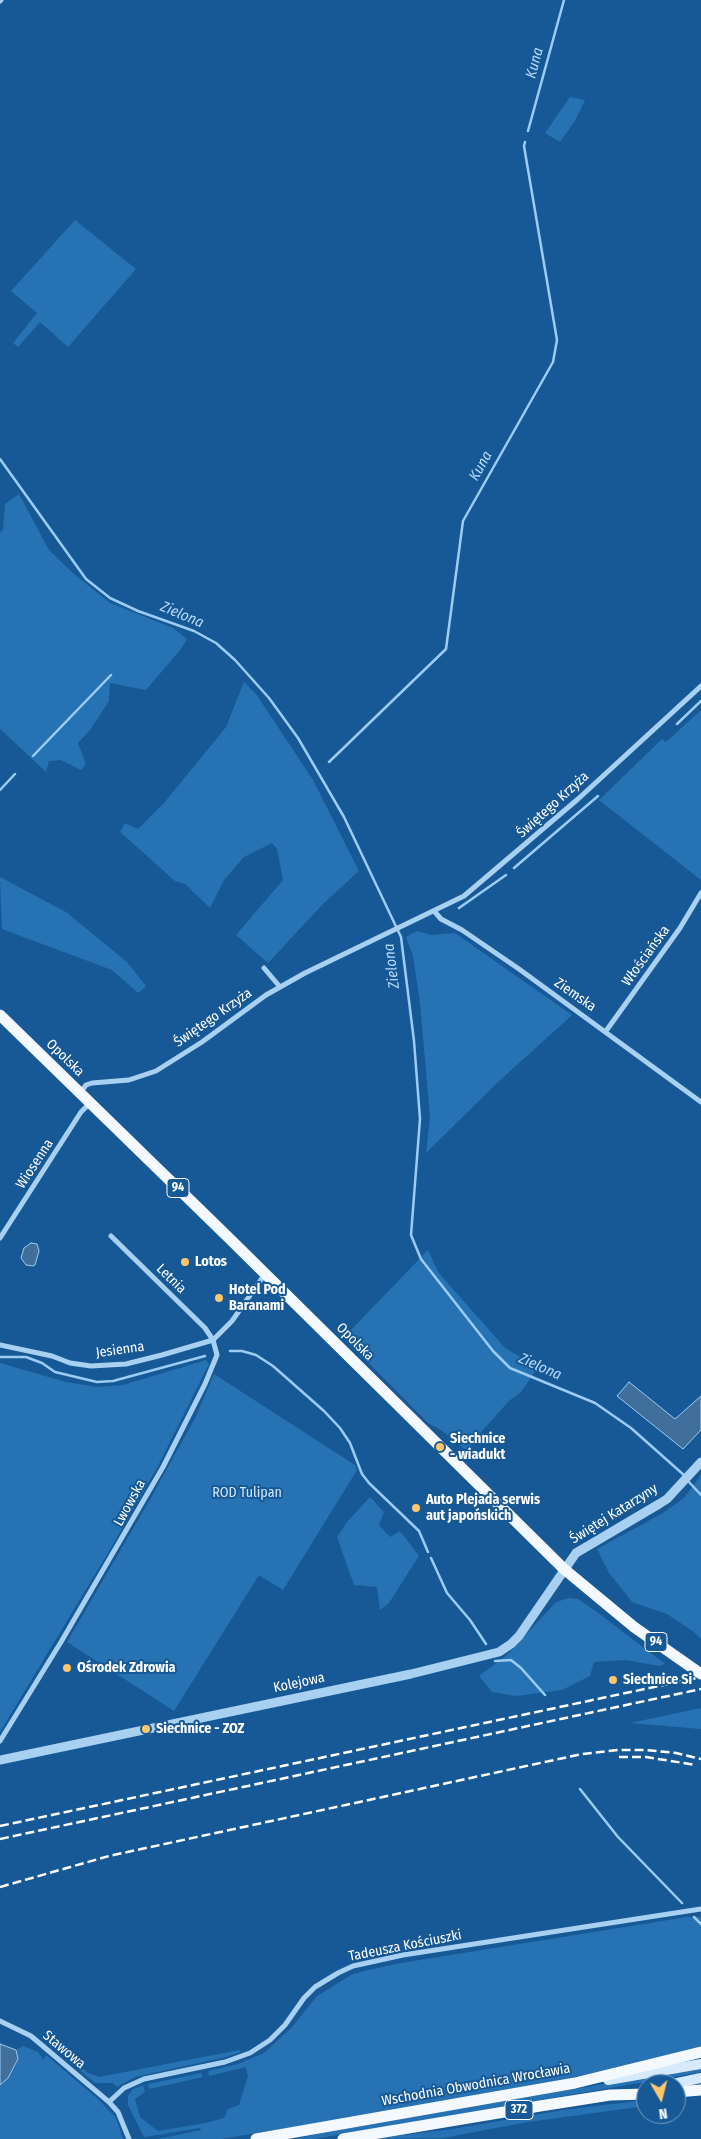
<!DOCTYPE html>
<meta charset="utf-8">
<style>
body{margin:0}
#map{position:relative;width:701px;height:2139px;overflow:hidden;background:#175996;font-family:"Fira Sans Condensed",sans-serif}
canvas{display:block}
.north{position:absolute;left:636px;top:2074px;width:50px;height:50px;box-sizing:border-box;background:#175996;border:1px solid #749bc0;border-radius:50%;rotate:172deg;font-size:14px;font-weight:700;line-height:20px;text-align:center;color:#fff}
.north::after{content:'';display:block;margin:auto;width:18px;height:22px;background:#ffc769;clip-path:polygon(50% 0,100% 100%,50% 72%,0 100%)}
</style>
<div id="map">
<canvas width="701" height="2139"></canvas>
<div class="north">N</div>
</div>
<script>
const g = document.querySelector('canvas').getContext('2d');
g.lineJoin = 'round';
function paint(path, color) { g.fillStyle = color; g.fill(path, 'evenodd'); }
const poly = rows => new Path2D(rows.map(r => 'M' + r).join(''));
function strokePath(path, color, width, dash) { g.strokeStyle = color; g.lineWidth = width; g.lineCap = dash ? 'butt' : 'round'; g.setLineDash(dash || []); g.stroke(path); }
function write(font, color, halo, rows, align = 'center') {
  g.font = font + ' "Fira Sans Condensed",sans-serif'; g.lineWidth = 4; g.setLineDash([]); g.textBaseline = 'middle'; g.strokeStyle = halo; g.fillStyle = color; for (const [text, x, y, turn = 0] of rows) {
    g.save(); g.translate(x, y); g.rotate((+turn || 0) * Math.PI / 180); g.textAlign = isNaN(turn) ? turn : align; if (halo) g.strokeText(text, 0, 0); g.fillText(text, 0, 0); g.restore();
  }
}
paint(poly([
 [570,97,585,100,575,121,560,142,545,133],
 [75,220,136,269,68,347,40,322,18,347,13,343,37,313,11,291],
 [19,494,49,550,74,574,110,603,173,628,187,639,181,649,146,690,110,683,109,701,90,730,78,743,86,764,81,770,61,760,49,761,46,772,0,729,0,533,3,529,5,504],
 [244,682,256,694,313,780,359,871,323,904,268,963,236,935,283,880,277,849,272,843,244,857,224,880,210,908,185,884,175,881,120,832,125,823,138,829,164,803,226,727],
 [701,710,701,880,599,800,662,739,666,742],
 [0,877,66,912,127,962,146,986,138,993,112,970,2,929],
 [417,931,431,935,455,933,572,1015,496,1084,426,1153,430,1117,420,1003,413,956,406,937],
 [428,1250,438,1272,505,1348,538,1367,521,1392,509,1401,474,1440,472,1446,466,1450,441,1430,428,1423,345,1339,350,1331],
 [206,1360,209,1364,157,1468,108,1553,0,1732,0,1363,66,1382,98,1387,123,1385],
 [214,1374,355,1465,357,1470,283,1590,259,1575,174,1711,67,1642,152,1496,195,1418],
 [701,1475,701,1639,694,1632,667,1614,632,1602,609,1573,597,1549,663,1513,684,1498],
 [370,1497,384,1512,379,1525,390,1537,400,1531,419,1556,389,1603,380,1610,377,1587,354,1585,337,1537,347,1522],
 [569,1598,578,1599,597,1612,665,1664,659,1666,626,1660,594,1662,590,1676,562,1690,516,1696,492,1692,479,1676,507,1655,556,1602],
 [701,1708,701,1729,630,1723],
 [687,1917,701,1917,701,2048,585,2075,433,2104,221,2139,158,2139,201,2130,200,2128,144,2137,128,2105,128,2096,133,2089,143,2085,145,2092,135,2099,140,2117,158,2131,206,2123,224,2118,228,2109,239,2105,248,2076,246,2067,209,2076,208,2071,238,2064,264,2053,292,2027,317,1996,351,1975,364,1971,401,1963],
 [23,2046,38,2052,44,2060,46,2055,98,2099,116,2118,123,2139,0,2139,0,2085,8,2078,16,2065,18,2059,16,2050],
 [239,2050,241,2052,226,2057,135,2077,117,2087,113,2083,95,2083,75,2066,77,2064,88,2073,99,2077],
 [701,2068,701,2072,697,2073,314,2139,295,2139,357,2125],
 [201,2073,203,2077,149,2089,148,2084],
 [646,2100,646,2106,528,2122,443,2138,371,2139,452,2129,563,2110]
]), '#2672b3');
const water = poly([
 [31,1243,37,1244,39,1251,35,1265,33,1266,26,1265,21,1258,24,1248,31,1243],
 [629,1382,675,1419,701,1396,701,1430,683,1449,617,1396,629,1382],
 [0,2044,16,2050,18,2059,8,2078,0,2085,0,2044]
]);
paint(water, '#416f9b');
strokePath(water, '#9bccf4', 1);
strokePath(poly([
 [528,131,564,0],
 [0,459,86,579,110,598,138,611,194,631,216,643,235,660,269,698,298,738,344,817,401,937,414,1041,420,1119,411,1235,421,1259,493,1351,510,1368,595,1403,631,1428,685,1476],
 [677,724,701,701],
 [33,756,111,675],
 [329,762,446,649,463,521,553,362,557,340,524,146,525,142],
 [0,790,15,774],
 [514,868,598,796],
 [459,908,506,875],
 [230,1351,242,1351,256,1355,273,1366,324,1411,340,1428,350,1443,362,1474,369,1483,419,1531,428,1552],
 [0,1357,26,1357,42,1363,55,1372,97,1382,113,1381,205,1356],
 [688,1481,701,1495],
 [431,1558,447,1593,470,1620,486,1644],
 [495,1661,511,1660,521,1668,545,1695],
 [580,1789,618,1837,682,1903],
 [694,1917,701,1924]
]), '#9bccf4', 2.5);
strokePath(poly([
 [0,1,1,0],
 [434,911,441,919,462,930,519,969,701,1102],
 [264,968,280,987],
 [606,1031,680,928,701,893],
 [80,1093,86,1085,92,1083,129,1080,156,1071,202,1042,266,995,305,973,464,896,578,799,701,686],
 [0,1238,81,1112,90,1103],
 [0,1345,52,1356,70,1363,91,1366,126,1364,162,1355,213,1340,232,1321,265,1274],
 [0,1741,61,1642,163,1467,205,1384,217,1355,213,1340,205,1328,111,1236],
 [0,2021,31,2036,109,2102,118,2112,129,2139],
 [109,2102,124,2088,144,2079,225,2062,250,2053,270,2040,285,2025,304,1998,315,1987,338,1973,353,1966,403,1955,701,1909]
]), '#a8d0f1', 5);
strokePath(poly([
 [0,1760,411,1674,499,1652,511,1644,519,1636,576,1553,659,1504,667,1499,701,1462]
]), '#a8d0f1', 9);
strokePath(poly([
 [608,2080,701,2064],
 [673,2084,701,2078]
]), '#d7eafc', 10);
strokePath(poly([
 [0,1015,231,1240,564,1569,634,1627,701,1674],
 [676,2092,701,2090],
 [256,2139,575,2083,701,2052],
 [343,2139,540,2106,610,2095,646,2094]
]), '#f3f9ff', 11);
strokePath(poly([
 [619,1757,646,1757,696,1765],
 [0,1826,701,1677],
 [0,1839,701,1689],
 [0,1887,109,1856,582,1754,618,1750,645,1750,676,1753,701,1759]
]), '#fff', 2.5, [9, 4]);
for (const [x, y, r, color] of [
 [185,1262,5,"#ffc769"],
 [219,1298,5,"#ffc769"],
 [440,1447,5,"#ffc769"],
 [416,1508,5,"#ffc769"],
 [67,1668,5,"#ffc769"],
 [613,1680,5,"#ffc769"],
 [146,1729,5,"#ffc769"]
]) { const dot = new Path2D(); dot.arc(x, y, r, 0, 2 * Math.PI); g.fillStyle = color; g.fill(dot); strokePath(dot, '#175996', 2); }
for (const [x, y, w] of [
 [178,1188,22],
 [656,1642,22],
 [519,2110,28]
]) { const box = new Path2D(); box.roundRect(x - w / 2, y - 9.5, w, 19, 4); g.fillStyle = '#175996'; g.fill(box); strokePath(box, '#fff', 1); }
write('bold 12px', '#fff', null, [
 ["94",178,1188],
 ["94",656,1642],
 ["372",519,2110]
]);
write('14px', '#fff', '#175996', [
 ["Świętego Krzyża",553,805,-42],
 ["Włościańska",646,956,-54],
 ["Ziemska",575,995,35],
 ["Świętego Krzyża",213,1018,-35],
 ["Opolska",65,1058,44],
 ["Wiosenna",35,1164,-57],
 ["Letnia",171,1279,44],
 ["Opolska",355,1342,45],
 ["Jesienna",120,1350,-8],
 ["Lwowska",130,1503,-61],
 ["Świętej Katarzyny",614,1514,-32],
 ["Kolejowa",299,1683,-12],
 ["Tadeusza Kościuszki",405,1946,-11],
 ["Stawowa",64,2050,40],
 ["Wschodnia Obwodnica Wrocławia",476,2085,-10]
]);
write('bold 14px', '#fff', '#175996', [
 ["Lotos",195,1262],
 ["Hotel Pod",229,1290],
 ["Baranami",229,1306],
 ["Siechnice",450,1439],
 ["- wiadukt",450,1455],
 ["Auto Plejada serwis",426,1500],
 ["aut japońskich",426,1516],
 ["Ośrodek Zdrowia",77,1668],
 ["Siechnice Si",623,1680],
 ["Siechnice - ZOZ",156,1729]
], 'left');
write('14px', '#d0e8fc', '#175996', [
 ["ROD Tulipan",247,1493]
]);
write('italic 15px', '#b5d9f8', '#175996', [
 ["Kuna",535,63,-75],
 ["Kuna",481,466,-61],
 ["Zielona",182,615,23],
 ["Zielona",392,966,-97],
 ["Zielona",540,1367,24]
]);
</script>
